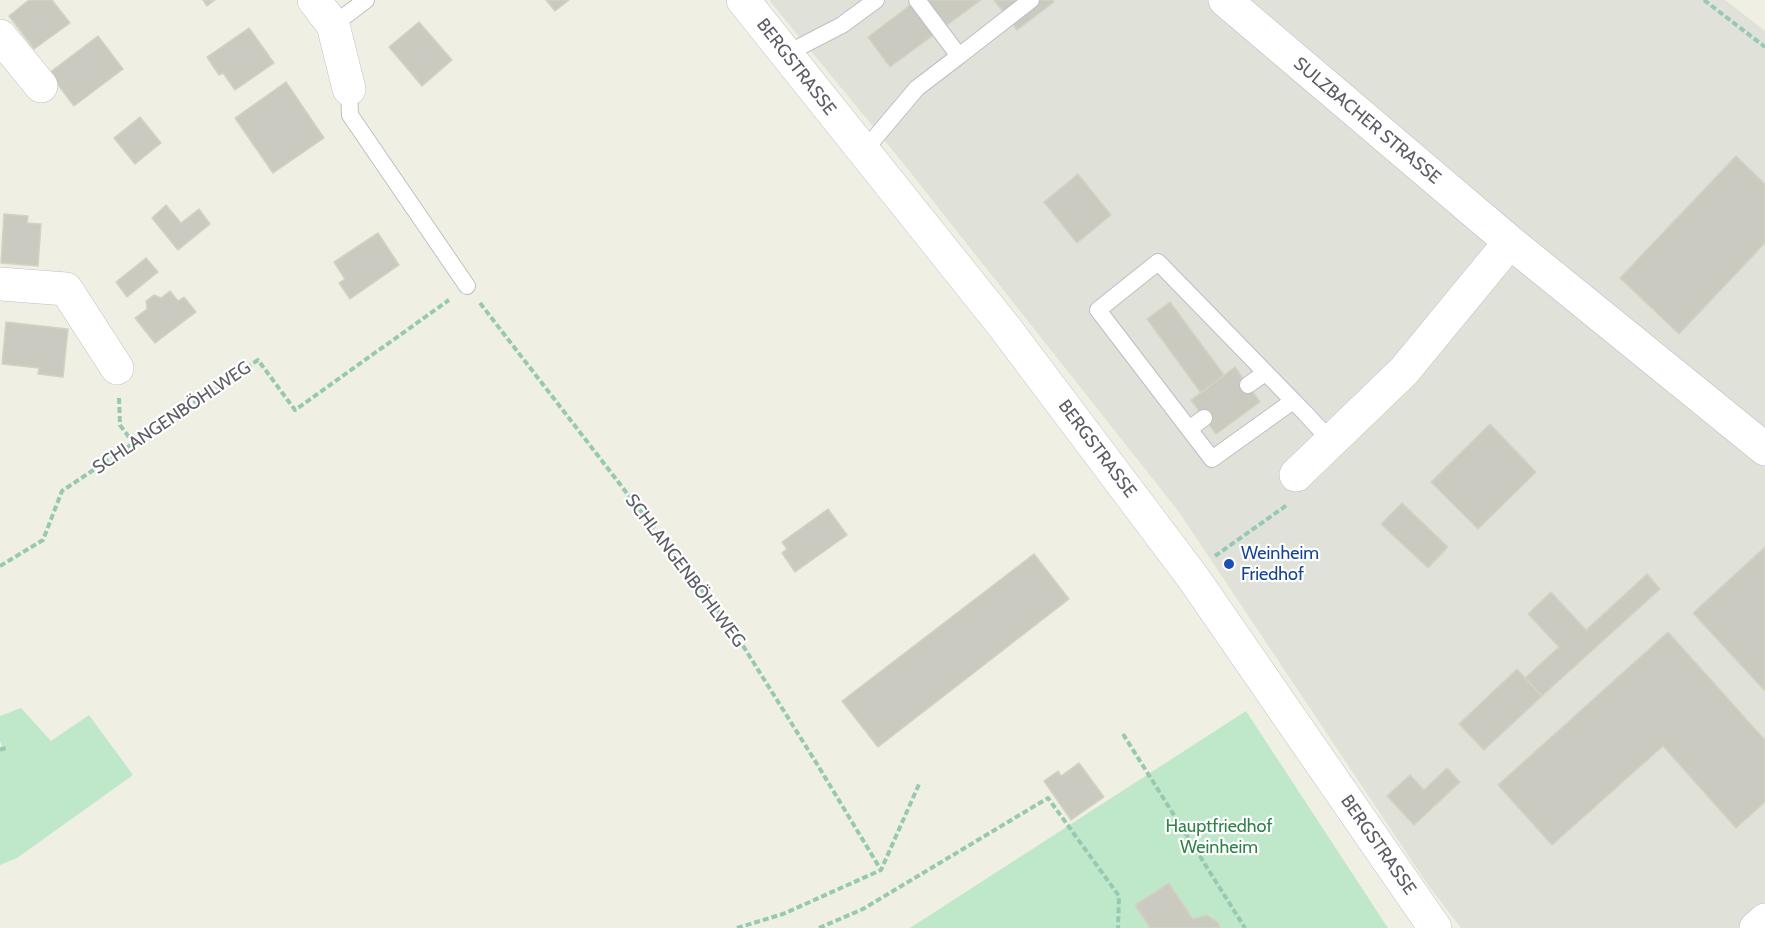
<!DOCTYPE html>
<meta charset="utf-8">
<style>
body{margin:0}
canvas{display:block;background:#efefe4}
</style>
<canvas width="1765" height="928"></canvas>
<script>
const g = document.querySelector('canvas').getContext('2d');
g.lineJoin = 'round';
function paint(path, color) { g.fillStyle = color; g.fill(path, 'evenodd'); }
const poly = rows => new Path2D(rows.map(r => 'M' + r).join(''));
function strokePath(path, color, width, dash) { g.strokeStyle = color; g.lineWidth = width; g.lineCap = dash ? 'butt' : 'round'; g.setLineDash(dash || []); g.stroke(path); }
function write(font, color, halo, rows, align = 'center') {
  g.font = font + ' Cabin,sans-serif'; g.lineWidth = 4.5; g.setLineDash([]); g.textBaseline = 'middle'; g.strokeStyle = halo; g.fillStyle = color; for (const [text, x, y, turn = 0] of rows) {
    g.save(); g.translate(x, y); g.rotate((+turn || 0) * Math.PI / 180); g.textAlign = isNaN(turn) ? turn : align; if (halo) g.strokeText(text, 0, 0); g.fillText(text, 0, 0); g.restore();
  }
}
paint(poly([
 [769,0,1725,0,1765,31,1765,928,1461,928,1428,885,1179,512,903,163]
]), '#e0e1d8');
paint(poly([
 [21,708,51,741,89,715,133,775,17,858,0,865,0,747,2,746,0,741,0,716],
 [1246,711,1388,928,910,928]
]), '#bfe8ca');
const building = poly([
 [29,0,52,0,70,23,34,49,9,16,29,0],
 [203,0,215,0,207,6,203,0],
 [546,0,569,0,555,11,546,0],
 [917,0,981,0,890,67,868,37,917,0],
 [994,0,1052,0,1054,2,1017,30,994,0],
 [419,22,452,60,422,86,389,47,419,22],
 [249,28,274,63,235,90,223,73,219,75,207,57,249,28],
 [98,36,123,69,74,106,49,73,98,36],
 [286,82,324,138,273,173,235,118,286,82],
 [140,117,161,143,135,164,114,138,140,117],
 [1736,156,1765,184,1765,243,1679,334,1620,278,1736,156],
 [1078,174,1111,215,1077,243,1044,202,1078,174],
 [166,205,181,223,199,209,210,224,178,250,152,218,166,205],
 [4,214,28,216,27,223,41,224,38,266,1,263,4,214],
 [378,233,399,265,350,299,339,283,345,279,334,262,378,233],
 [146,258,158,272,127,297,116,282,146,258],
 [170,291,178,301,184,297,196,312,155,343,135,318,147,309,146,301,154,295,161,298,170,291],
 [1170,302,1224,375,1201,393,1147,319,1170,302],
 [6,322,68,329,63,377,38,374,39,368,2,364,6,322],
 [1235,367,1260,402,1216,434,1191,400,1235,367],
 [1490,424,1536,472,1478,529,1431,482,1490,424],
 [1402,503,1448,547,1428,568,1381,524,1402,503],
 [828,509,847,535,795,572,782,553,787,549,782,542,828,509],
 [1765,547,1765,691,1693,613,1765,547],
 [1034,554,1069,599,878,747,842,701,1034,554],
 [1647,574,1660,589,1542,696,1525,678,1559,647,1528,614,1551,592,1586,630,1647,574],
 [1668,632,1765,740,1765,802,1736,828,1663,746,1552,845,1498,785,1668,632],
 [1517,669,1542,696,1484,750,1459,724,1517,669],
 [1079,763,1104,797,1071,820,1044,781,1058,771,1061,776,1079,763],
 [1447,768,1460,782,1414,825,1387,796,1410,775,1424,790,1447,768],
 [1169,883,1193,919,1207,915,1219,923,1220,928,1150,928,1135,905,1169,883]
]);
paint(building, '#cacac0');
strokePath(building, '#d4d3c2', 1.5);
const service = poly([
 [333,25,366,0],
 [786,54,842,25,876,0],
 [959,56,1031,0],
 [349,89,350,115,467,286],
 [863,152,917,88,959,56,917,0],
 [1248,385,1265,373],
 [1293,401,1212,459,1098,310,1158,262,1305,413,1331,441],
 [1189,429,1204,418]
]);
const minor = poly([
 [314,0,333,25,349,89],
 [1225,0,1510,242,1765,449],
 [0,36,41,86],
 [0,284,66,289,117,368],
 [1296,475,1404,371,1510,242],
 [1756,928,1765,920]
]);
const secondary = poly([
 [743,0,1006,329,1194,579,1435,928]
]);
strokePath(service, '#bebfc6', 18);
strokePath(minor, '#bebfc6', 34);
strokePath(secondary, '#c0c1ca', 34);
strokePath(poly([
 [1704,0,1765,47],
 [480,303,735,633,817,764,881,870],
 [119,398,120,425,134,444],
 [1215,556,1287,505],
 [0,566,43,540,62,491,258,360,295,410,449,300],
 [1123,734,1245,928],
 [0,750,8,747],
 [737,928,783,914,881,870,920,782],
 [819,928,863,909,1048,798,1119,896,1118,928]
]), '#97c9b2', 4, [6, 3]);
strokePath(service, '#fff', 16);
strokePath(minor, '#fff', 33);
strokePath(secondary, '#fff', 33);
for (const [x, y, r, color] of [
 [1229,564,6,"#1a4fb4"]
]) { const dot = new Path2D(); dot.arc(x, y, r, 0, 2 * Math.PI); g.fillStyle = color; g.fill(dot); strokePath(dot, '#fff', 2); }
write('18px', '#5c5d65', '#fff', [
 ["BERGSTRASSE",796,67,52],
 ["SULZBACHER STRASSE",1367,121,40],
 ["SCHLANGENBÖHLWEG",172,418,-34],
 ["BERGSTRASSE",1097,449,53],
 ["SCHLANGENBÖHLWEG",685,571,53],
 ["BERGSTRASSE",1378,845,55]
]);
write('18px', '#164399', '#fff', [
 ["Weinheim",1241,554],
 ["Friedhof",1241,575]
], 'left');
write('18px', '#2f8249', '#fff', [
 ["Hauptfriedhof",1219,827],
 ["Weinheim",1219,848]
]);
</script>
